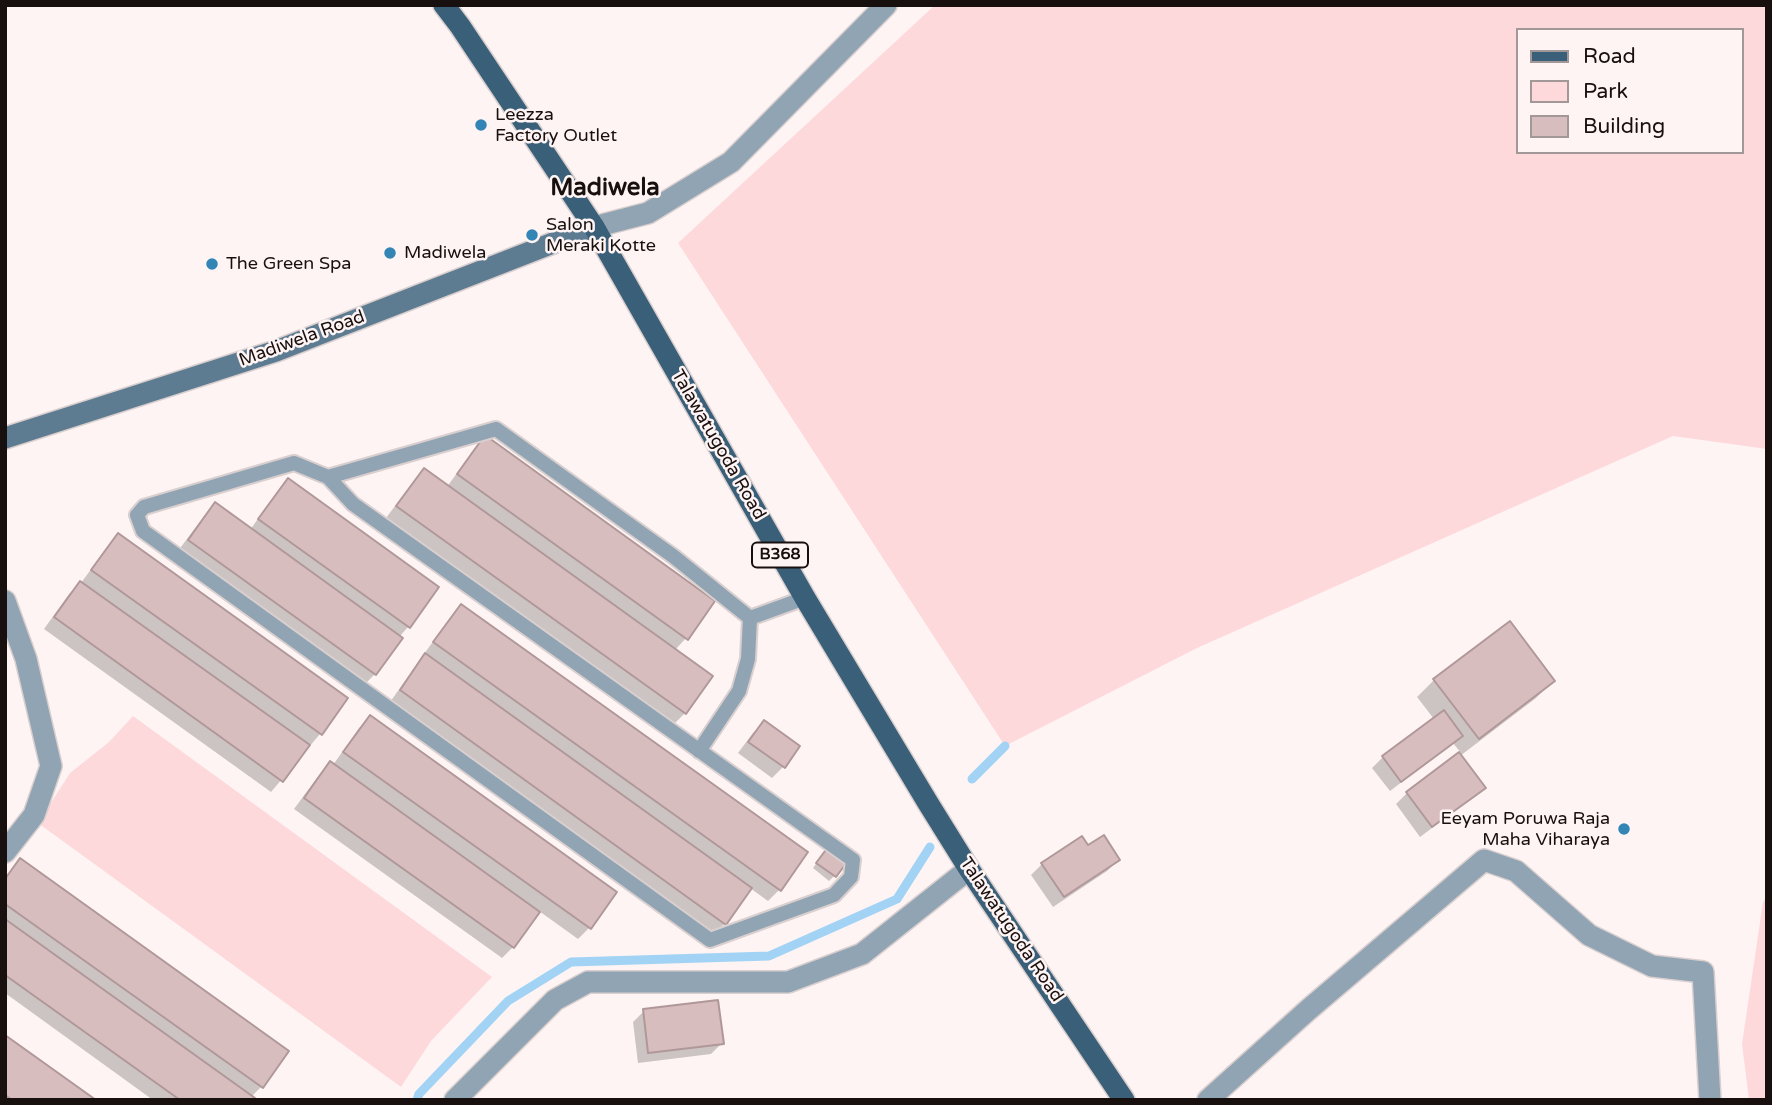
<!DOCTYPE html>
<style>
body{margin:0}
#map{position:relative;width:1772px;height:1105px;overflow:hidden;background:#fff4f4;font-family:"Varela Round",sans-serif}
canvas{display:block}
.frame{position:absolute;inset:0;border:7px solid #180f0f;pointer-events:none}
.legend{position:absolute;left:1516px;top:28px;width:228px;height:126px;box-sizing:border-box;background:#fff4f4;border:2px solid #a39898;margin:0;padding:9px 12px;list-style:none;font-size:21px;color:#180f0f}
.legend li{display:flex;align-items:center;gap:14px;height:35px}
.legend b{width:35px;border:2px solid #a39898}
</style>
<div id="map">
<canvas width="1772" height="1105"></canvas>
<div class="frame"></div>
<ul class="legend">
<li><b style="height:9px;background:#3a6079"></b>Road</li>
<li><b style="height:19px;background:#fed9db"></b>Park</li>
<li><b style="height:19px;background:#d7bdbe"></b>Building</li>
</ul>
</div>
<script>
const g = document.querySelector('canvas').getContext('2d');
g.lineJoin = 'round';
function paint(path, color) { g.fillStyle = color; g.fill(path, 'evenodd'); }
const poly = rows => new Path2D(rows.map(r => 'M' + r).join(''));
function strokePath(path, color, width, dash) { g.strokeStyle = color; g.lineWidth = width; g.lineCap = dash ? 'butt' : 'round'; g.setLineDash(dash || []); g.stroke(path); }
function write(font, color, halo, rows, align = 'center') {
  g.font = font + ' "Varela Round",sans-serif'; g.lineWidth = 5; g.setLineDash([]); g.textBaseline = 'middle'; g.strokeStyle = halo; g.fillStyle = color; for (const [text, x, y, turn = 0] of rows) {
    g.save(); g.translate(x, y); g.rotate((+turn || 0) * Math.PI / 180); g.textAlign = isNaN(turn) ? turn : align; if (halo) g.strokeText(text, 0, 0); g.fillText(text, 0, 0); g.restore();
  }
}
paint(poly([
 [935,5,1767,5,1767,449,1673,436,1197,648,1005,746,678,243],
 [1518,30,1742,30,1742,152,1518,152],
 [133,716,492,977,431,1041,401,1087,38,823,70,773,109,742],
 [1767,896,1767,1100,1749,1100,1742,1044,1763,902]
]), '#fed9db');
paint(poly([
 [485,438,686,638,675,650,711,676,685,713,674,724,386,518,413,482,424,471,447,487,474,449],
 [288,481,437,587,408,627,399,637,375,674,364,685,178,551,204,516,215,505,250,530,277,492],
 [119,535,346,698,320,734,271,792,44,629,69,594,81,583,108,546],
 [462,606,806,853,779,890,768,901,750,888,725,923,714,934,390,702,415,667,426,656,424,654,451,617],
 [1509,624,1553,681,1536,698,1460,756,1483,787,1472,798,1420,837,1396,804,1407,793,1461,753,1453,743,1390,791,1372,768,1383,757,1434,719,1417,697,1434,680],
 [370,717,615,893,589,928,578,939,539,911,513,947,502,958,294,809,319,775,330,763,333,765,359,728],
 [764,722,798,746,783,767,772,778,738,753,753,733],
 [1088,848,1118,860,1107,871,1053,907,1031,875,1042,864],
 [823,854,834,876,829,881,813,868],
 [21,861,287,1052,261,1087,251,1097,251,1100,153,1100,5,993,5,878],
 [644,1011,722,1043,711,1054,638,1063,633,1022]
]), '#0003');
strokePath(poly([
 [972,779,1005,746],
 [417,1100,419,1094,508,1001,571,962,769,956,897,899,930,847]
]), '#a2d3f5', 9);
const building = poly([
 [485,435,715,601,688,640,457,474,485,435],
 [424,468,713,676,686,714,396,506,424,468],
 [288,478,439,587,410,628,258,519,288,478],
 [215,502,403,638,376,675,188,540,215,502],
 [118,533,348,698,322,735,91,570,118,533],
 [80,581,310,745,283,782,54,617,80,581],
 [461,604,808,852,781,891,433,642,461,604],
 [1510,621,1555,681,1479,739,1433,679,1510,621],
 [425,653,752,888,726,925,400,690,425,653],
 [1444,710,1463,736,1401,782,1382,756,1444,710],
 [370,715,617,892,591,929,343,752,370,715],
 [764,720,800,746,785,768,748,742,764,720],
 [1459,752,1486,788,1432,827,1406,792,1459,752],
 [330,761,540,912,514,948,304,798,330,761],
 [1104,835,1120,860,1064,897,1041,863,1082,836,1088,845,1104,835],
 [828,847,848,861,836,877,816,863,828,847],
 [20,858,289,1051,263,1088,5,904,5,879,20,858],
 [5,919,255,1098,253,1100,180,1100,5,975,5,919],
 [718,1000,724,1044,648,1053,643,1009,718,1000],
 [5,1035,96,1100,12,1100,5,1095,5,1035]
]);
paint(building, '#d7bdbe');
strokePath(building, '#b09798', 2);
const lane = poly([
 [294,463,328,477,353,504,853,860,851,877,834,895,710,940,143,531,137,515,144,507,294,463],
 [328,477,496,429,673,556,750,618],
 [699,751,739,691,748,659,750,618,805,598]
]);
const street = poly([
 [594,227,648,213,731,162,886,5],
 [5,601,26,659,51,766,34,815,5,852],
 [455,1100,555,1000,588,982,788,982,862,954,969,869],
 [1208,1100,1308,1010,1484,860,1516,871,1589,935,1652,966,1703,972,1710,1100]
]);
const secondary = poly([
 [5,438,276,351,594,227]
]);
const primary = poly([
 [444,5,460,26,594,227,805,598,928,803,969,869,1124,1100]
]);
strokePath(lane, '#dacfcf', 18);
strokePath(street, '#dacfcf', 24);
strokePath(secondary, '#dacfcf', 24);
strokePath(primary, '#dacfcf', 24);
strokePath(lane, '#90a4b3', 14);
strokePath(street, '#90a4b3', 21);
strokePath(secondary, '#5e7c91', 21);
strokePath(primary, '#3a6079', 21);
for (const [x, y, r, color] of [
 [481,125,7,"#3285b5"],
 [532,235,7,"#3285b5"],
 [390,253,7,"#3285b5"],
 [212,264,7,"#3285b5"],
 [1624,829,7,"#3285b5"]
]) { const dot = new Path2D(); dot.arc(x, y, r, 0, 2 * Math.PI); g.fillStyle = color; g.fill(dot); strokePath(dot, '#fff4f4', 2.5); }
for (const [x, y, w] of [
 [780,555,56]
]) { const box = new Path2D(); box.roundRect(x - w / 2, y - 12.5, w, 25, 5); g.fillStyle = '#fff4f4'; g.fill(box); strokePath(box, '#180f0f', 2); }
write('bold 16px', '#180f0f', null, [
 ["B368",780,555]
]);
write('18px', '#180f0f', '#fff4f4', [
 ["Leezza",495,115],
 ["Factory Outlet",495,136],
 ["Salon",546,225],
 ["Meraki Kotte",546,246],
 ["Madiwela",404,253],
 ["The Green Spa",226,264],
 ["Eeyam Poruwa Raja",1610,819,"right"],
 ["Maha Viharaya",1610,840,"right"]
], 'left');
write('18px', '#180f0f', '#fff4f4', [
 ["Madiwela Road",302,339,-20],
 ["Talawatugoda Road",718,445,60],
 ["Talawatugoda Road",1011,930,56]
]);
write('bold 24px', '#180f0f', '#fff4f4', [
 ["Madiwela",605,189]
]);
</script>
